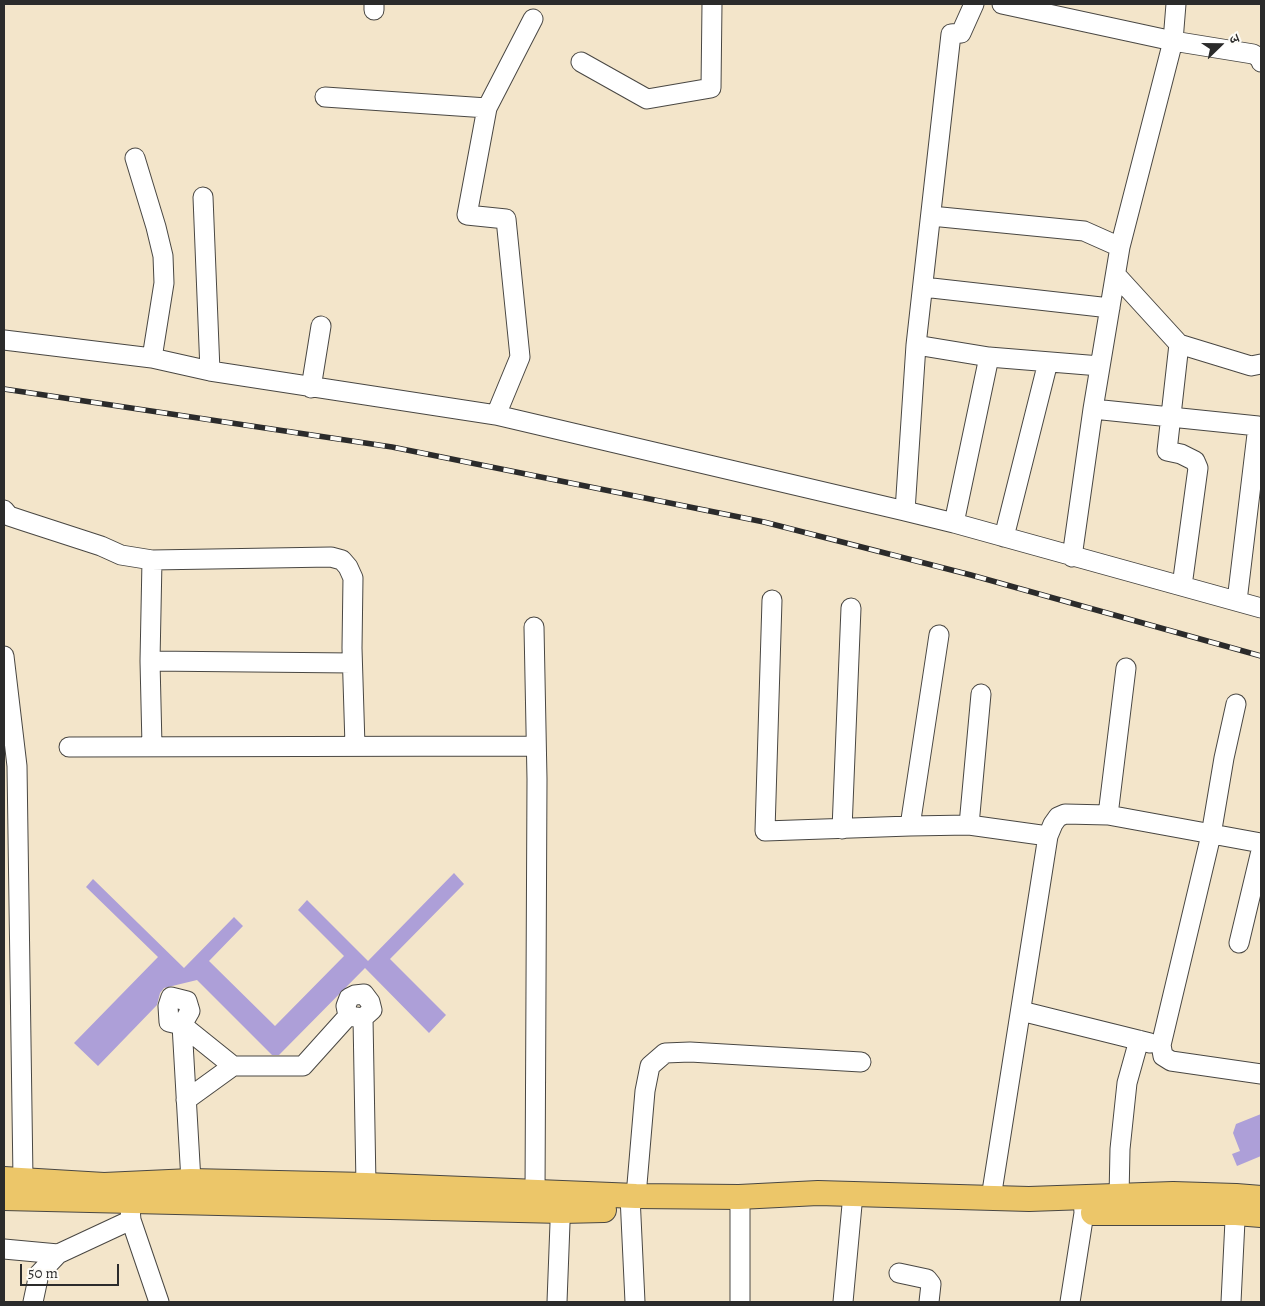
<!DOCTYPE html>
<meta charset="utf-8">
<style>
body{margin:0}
#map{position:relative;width:1265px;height:1306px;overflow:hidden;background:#f3e5ca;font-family:Alegreya,"Noto Serif Devanagari",serif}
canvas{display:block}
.frame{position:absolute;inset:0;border:5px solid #2b2b2b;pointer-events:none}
.north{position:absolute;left:1195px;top:20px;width:50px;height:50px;-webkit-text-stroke:4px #fdfcf7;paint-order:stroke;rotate:68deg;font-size:14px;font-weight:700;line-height:20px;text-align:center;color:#2b2b2b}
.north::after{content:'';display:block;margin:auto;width:18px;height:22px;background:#2b2b2b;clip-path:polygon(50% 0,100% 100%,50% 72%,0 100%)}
.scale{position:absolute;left:20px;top:1264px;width:99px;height:22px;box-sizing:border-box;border:2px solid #2b2b2b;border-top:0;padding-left:6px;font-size:15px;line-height:18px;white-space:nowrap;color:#2b2b2b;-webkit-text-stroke:4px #fdfcf7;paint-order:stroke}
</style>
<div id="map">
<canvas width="1265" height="1306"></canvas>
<div class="frame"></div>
<div class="north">उ</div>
<div class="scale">50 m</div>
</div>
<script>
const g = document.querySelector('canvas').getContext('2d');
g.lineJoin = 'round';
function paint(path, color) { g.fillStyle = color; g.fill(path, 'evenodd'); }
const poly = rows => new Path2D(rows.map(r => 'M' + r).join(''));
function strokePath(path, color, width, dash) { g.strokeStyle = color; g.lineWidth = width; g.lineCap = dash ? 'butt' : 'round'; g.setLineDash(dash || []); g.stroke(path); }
paint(poly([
 [454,873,464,884,390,959,446,1015,429,1033,365,968,279,1055,272,1055,197,980,164,988,160,993,157,1005,98,1066,74,1043,158,957,86,887,93,879,184,968,234,917,243,926,209,961,275,1026,344,956,298,910,307,900,368,961],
 [1261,1114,1261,1156,1237,1166,1232,1154,1240,1151,1233,1133,1236,1124]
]), '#ad9fd8');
const minor = poly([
 [374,4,374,10],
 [1002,4,1173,41,1253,54,1260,58,1261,62],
 [581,62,647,99,711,88,712,4],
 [325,97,487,108],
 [135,158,156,227,163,256,164,283,152,358],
 [203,197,210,371],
 [931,216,1084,231,1120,247],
 [1116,275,1179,344,1251,366,1261,364],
 [923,287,1110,308],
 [4,340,152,358,210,371,496,415,905,511,916,345,951,34,961,33,974,4],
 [1179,344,1167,451,1181,454,1195,461,1198,468,1182,586],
 [916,345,989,357,1100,366],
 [311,388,321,326],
 [1093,409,1258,426,1237,601],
 [496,415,520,357,506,219,467,215,487,108,533,19],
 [4,510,9,516,24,521,101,546,121,555,152,560,150,661,152,746],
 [905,511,954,523,1261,608],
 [954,523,989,357],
 [1004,537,1048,362],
 [1072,557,1093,409,1120,247,1173,41,1176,4],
 [152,560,331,557,342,560,348,567,353,578,352,648,355,746],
 [772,600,765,831,910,826,969,825,1048,836,1053,824,1058,817,1065,814,1108,815],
 [534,627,537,779,535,1193],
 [4,656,17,766,23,1179],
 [150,661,352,663],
 [1126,668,1108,815,1261,843],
 [1236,704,1224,758,1211,835,1161,1045,1163,1056,1171,1061,1261,1074],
 [69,747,536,746],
 [969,825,981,694],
 [910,826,939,635],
 [842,829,851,608],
 [1239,943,1261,851],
 [1021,1011,1150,1043],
 [363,1018,366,1185],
 [186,1100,233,1066,303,1066,348,1016,363,1018,372,1010,370,1002,364,994,355,995,349,998,346,1006,348,1016],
 [191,1181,182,1025,169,1022,168,1006,171,997,187,1001,190,1011,182,1025,233,1066],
 [630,1196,635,1302],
 [636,1196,645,1091,650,1066,665,1053,690,1052,861,1062],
 [739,1197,740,1210,740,1302],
 [1119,1197,1120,1149,1127,1083,1139,1040],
 [991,1198,1048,836],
 [130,1208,131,1220,159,1302],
 [4,1249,58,1254,131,1220],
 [899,1273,927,1279,931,1284,929,1302],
 [33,1302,39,1274,58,1254],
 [557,1302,561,1197],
 [843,1302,853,1194],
 [1070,1302,1084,1213,1083,1197],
 [1231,1302,1236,1200]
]);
const major = poly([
 [4,1179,104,1185,191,1181,366,1185,636,1196,739,1197,818,1193,1029,1199,1173,1194,1236,1196,1261,1198],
 [4,1198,562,1211,604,1210],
 [1093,1213,1236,1213,1261,1215]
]);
strokePath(minor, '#494743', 21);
strokePath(major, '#494743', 26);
strokePath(minor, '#fff', 19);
strokePath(major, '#ecc669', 24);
const rail = poly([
 [4,389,392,447,764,522,971,575,1261,656]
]);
strokePath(rail, '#2b2b2b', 5.5);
strokePath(rail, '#fdfcf7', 4, [11]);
</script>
